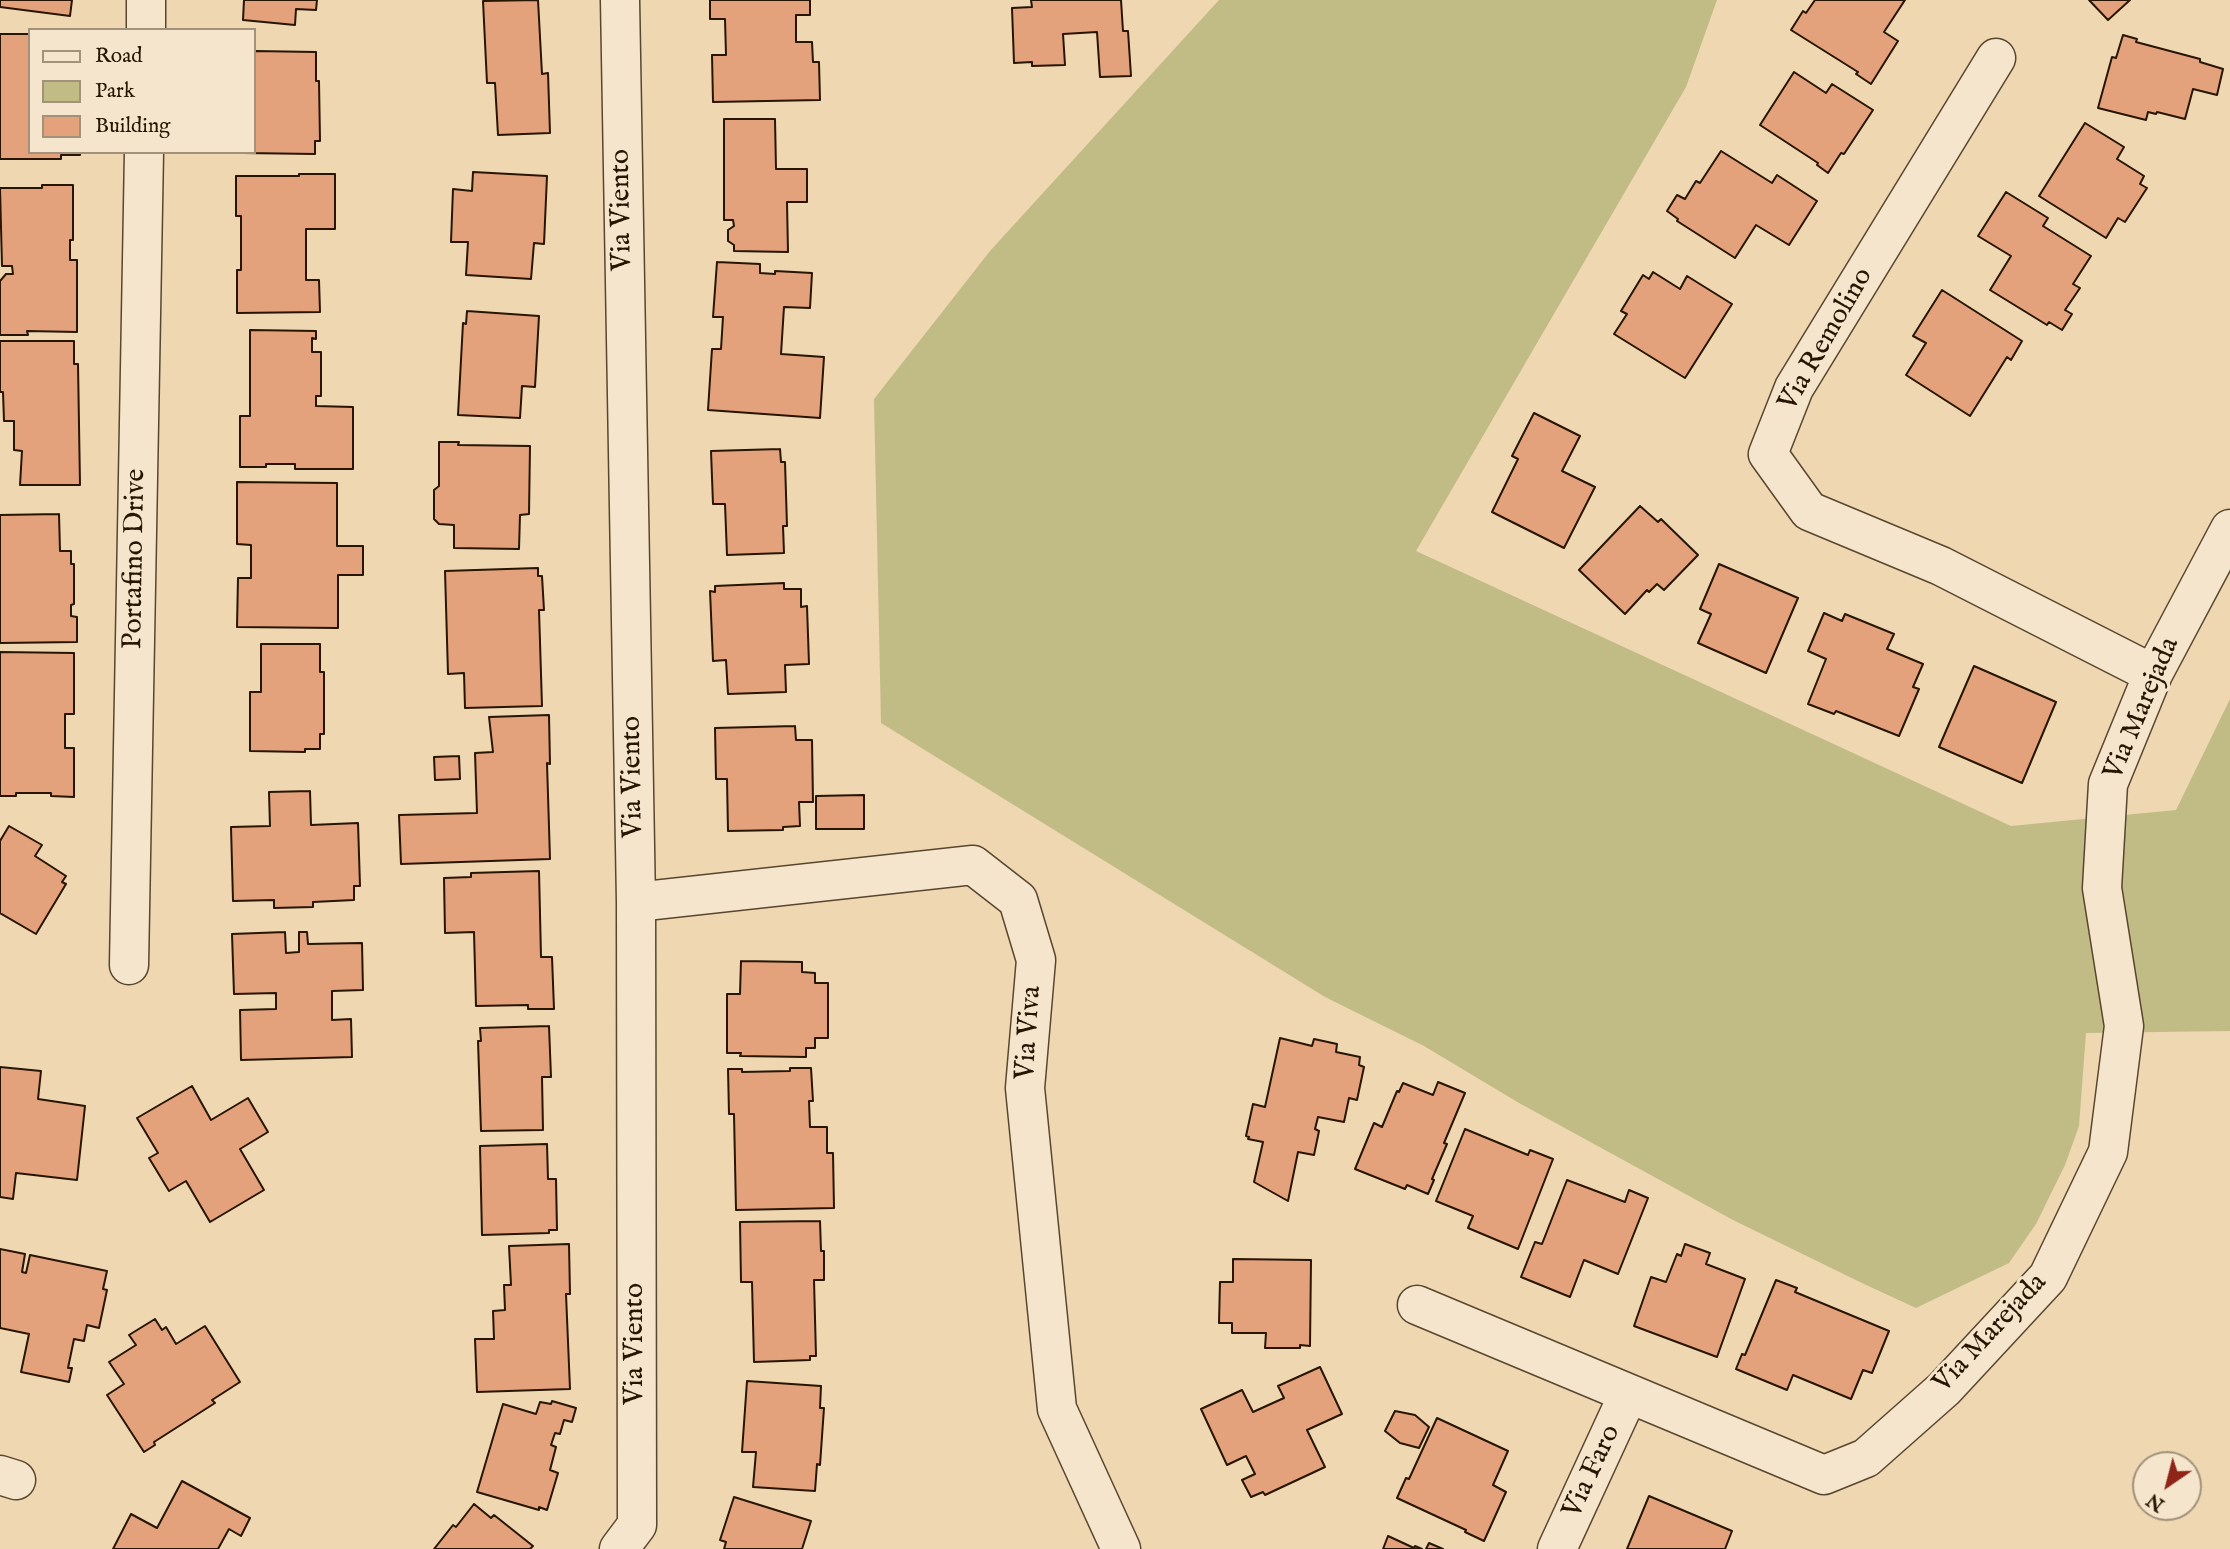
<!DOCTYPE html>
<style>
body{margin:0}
#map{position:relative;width:2230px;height:1549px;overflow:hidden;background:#eed7b1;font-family:"IM FELL English",serif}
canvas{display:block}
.legend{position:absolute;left:28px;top:28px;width:228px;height:126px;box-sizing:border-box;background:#f4e5cc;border:2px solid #a2927b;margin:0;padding:9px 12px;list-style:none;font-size:21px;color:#271502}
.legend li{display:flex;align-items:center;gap:14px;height:35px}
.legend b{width:35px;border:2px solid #a2927b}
.north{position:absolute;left:2132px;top:1451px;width:70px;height:70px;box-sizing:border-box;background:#f4e5cc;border:2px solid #a2927b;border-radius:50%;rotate:215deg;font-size:19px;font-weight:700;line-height:28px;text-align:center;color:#271502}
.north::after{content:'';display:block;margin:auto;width:24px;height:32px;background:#8f2418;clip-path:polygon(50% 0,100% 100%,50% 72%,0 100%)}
</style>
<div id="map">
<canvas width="2230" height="1549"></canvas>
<ul class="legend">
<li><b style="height:9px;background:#f4e5cc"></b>Road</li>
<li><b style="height:19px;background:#c1bc86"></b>Park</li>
<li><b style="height:19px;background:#e4a27c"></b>Building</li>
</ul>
<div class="north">N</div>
</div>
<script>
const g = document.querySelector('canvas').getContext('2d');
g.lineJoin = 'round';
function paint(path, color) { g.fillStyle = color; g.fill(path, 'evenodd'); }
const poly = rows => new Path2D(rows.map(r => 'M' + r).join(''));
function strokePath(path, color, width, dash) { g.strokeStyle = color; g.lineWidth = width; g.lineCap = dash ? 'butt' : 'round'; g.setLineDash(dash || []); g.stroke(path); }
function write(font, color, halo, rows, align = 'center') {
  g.font = font + ' "IM FELL English",serif'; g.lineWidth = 6; g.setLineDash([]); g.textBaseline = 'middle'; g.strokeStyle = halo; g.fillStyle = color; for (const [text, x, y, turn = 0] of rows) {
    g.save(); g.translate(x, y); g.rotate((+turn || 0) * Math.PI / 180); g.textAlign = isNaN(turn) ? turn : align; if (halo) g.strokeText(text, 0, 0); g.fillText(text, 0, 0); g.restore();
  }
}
paint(poly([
 [1219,0,1717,0,1686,87,1416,551,2011,826,2176,810,2230,699,2230,1031,2086,1033,2079,1126,2065,1165,2036,1224,2009,1263,1916,1308,1864,1284,1733,1220,1519,1103,1424,1046,1325,997,881,723,874,399,990,251]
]), '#c1bc86');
const building = poly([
 [0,0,72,0,70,16,0,7,0,0],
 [244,0,317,0,316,10,296,9,295,25,243,20,244,0],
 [538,0,542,74,548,73,550,133,498,135,495,83,487,83,483,1,538,0],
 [710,0,810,0,810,15,796,15,796,42,812,42,813,62,819,62,820,100,713,102,712,55,726,55,725,19,710,19,710,0],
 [1031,0,1121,0,1123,31,1128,31,1131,76,1100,77,1097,32,1063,34,1065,65,1032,66,1032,62,1014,63,1012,8,1032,7,1031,0],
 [1815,0,1905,0,1884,32,1898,41,1871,84,1856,74,1858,72,1791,30,1803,11,1806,13,1815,0],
 [2089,0,2130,0,2108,20,2089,0],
 [0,34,30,34,30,152,80,152,80,155,61,155,61,159,0,159,0,34],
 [2123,35,2137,39,2136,42,2200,59,2200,62,2223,69,2217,95,2193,89,2185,119,2157,112,2156,114,2148,112,2146,120,2098,108,2112,57,2116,58,2123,35],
 [254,51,316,52,316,81,319,81,320,141,315,141,315,154,244,153,254,152,254,51],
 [1794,72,1826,93,1832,84,1873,110,1844,154,1841,153,1828,173,1817,165,1818,163,1760,125,1794,72],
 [724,119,775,119,776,169,807,169,807,202,787,202,788,252,734,251,734,245,728,241,728,230,734,226,733,220,724,220,724,119],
 [2085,123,2124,147,2117,159,2144,176,2140,184,2147,188,2125,222,2118,218,2106,238,2039,196,2085,123],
 [1721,151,1772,183,1777,175,1817,201,1789,245,1756,225,1735,258,1677,221,1678,219,1667,211,1677,195,1685,199,1696,181,1700,183,1721,151],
 [473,172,547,176,544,244,534,243,531,279,466,275,468,242,451,242,453,189,472,191,473,172],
 [299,174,335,174,335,229,306,229,306,280,319,280,320,312,237,313,237,270,241,270,241,216,236,216,236,176,299,176,299,174],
 [42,185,73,185,73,240,70,240,70,260,77,260,77,332,27,331,28,335,0,335,0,281,6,274,13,274,12,266,2,266,0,188,42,188,42,185],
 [2006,192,2048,218,2043,226,2091,256,2073,284,2080,288,2065,310,2072,314,2062,330,2049,322,2047,325,1990,290,2011,256,1978,236,2006,192],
 [717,262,760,264,760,273,775,274,775,271,812,273,810,308,784,307,781,354,824,357,820,418,708,410,712,349,721,349,723,317,713,317,717,262],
 [1653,272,1680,289,1687,276,1732,304,1685,378,1614,334,1627,314,1621,311,1643,275,1649,279,1653,272],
 [1942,290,2022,341,2011,360,2007,357,1970,416,1906,375,1926,343,1913,336,1942,290],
 [467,311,539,316,535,387,522,386,520,418,458,415,463,323,466,324,467,311],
 [250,330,316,331,316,339,312,338,312,352,321,352,321,396,316,396,316,406,353,407,353,469,295,469,295,464,266,464,266,467,240,467,240,416,250,416,250,330],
 [0,341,74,341,74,364,78,364,80,485,20,485,22,451,14,450,14,421,4,421,3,392,0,392,0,341],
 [1534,413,1580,436,1562,471,1595,487,1564,548,1492,512,1518,459,1512,456,1534,413],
 [439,442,459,442,458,445,530,446,529,514,520,515,519,549,454,548,454,525,439,524,434,519,434,490,439,486,439,442],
 [780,449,781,462,785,462,787,526,783,526,784,553,727,555,725,504,713,504,711,451,780,449],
 [237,482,337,483,337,546,363,546,363,575,338,575,338,628,237,627,238,578,251,578,251,545,237,544,237,482],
 [1640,506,1658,522,1661,519,1698,555,1664,590,1657,584,1649,592,1647,590,1625,614,1579,570,1640,506],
 [59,514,60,551,71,551,71,564,74,564,74,604,71,605,71,616,77,617,77,642,0,643,0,515,59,514],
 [1719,564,1798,598,1766,673,1698,643,1711,614,1700,609,1719,564],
 [538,568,538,576,542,576,544,610,539,610,542,706,465,708,464,673,448,674,445,571,538,568],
 [784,583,784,589,801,589,801,607,807,606,809,664,785,665,786,692,728,694,726,660,713,661,710,591,715,592,715,586,784,583],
 [1824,613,1842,621,1845,614,1894,634,1887,649,1923,664,1913,687,1919,689,1899,736,1836,711,1834,714,1808,704,1826,659,1808,651,1824,613],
 [261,644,320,644,320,672,324,672,324,734,320,734,320,749,305,749,305,752,250,751,250,692,261,692,261,644],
 [0,652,74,653,74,714,65,714,65,748,74,748,74,797,51,796,51,793,16,793,16,796,0,796,0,652],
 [1974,666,2056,702,2022,783,1939,747,1974,666],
 [549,715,550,764,547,763,550,859,401,864,399,815,477,813,475,753,493,752,489,717,549,715],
 [795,726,796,740,812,740,813,802,799,802,800,826,783,827,783,830,728,831,727,779,716,779,715,728,795,726],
 [459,756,460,779,435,780,434,757,459,756],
 [310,791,311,825,358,823,360,886,354,886,354,900,313,902,313,907,274,908,274,900,233,901,231,827,270,826,269,792,310,791],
 [864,795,864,829,816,829,816,796,864,795],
 [9,826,42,845,35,856,66,876,62,882,66,884,36,934,0,913,0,841,9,826],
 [539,871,541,957,552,957,554,1009,528,1009,528,1005,476,1006,474,932,445,933,444,878,471,877,471,873,539,871],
 [285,932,286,953,299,952,299,932,307,932,308,944,362,943,363,990,332,991,332,1020,351,1019,352,1057,241,1060,240,1010,276,1009,276,993,234,994,232,934,285,932],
 [741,961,802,962,802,972,815,973,815,983,828,983,828,1038,815,1038,815,1048,806,1048,806,1057,740,1056,741,1053,727,1053,727,994,740,994,741,961],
 [549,1026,551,1077,542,1077,543,1130,481,1131,478,1041,481,1041,480,1028,549,1026],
 [1280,1038,1312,1046,1314,1039,1337,1044,1336,1052,1360,1057,1359,1065,1364,1067,1357,1100,1349,1098,1344,1122,1318,1117,1315,1129,1319,1131,1314,1155,1298,1152,1288,1201,1254,1182,1263,1142,1248,1139,1249,1137,1246,1136,1253,1104,1265,1107,1280,1038],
 [0,1067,41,1071,38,1099,85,1106,77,1180,16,1173,13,1199,0,1197,0,1067],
 [790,1068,811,1068,813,1101,809,1101,810,1127,827,1127,827,1153,833,1153,834,1208,736,1210,734,1114,729,1114,728,1069,742,1069,742,1072,790,1071,790,1068],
 [1438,1082,1465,1093,1444,1143,1447,1144,1432,1179,1434,1180,1428,1194,1407,1185,1405,1189,1355,1169,1374,1123,1382,1127,1397,1091,1399,1092,1403,1083,1433,1095,1438,1082],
 [192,1086,211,1120,248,1098,268,1132,240,1149,264,1190,210,1222,186,1181,169,1191,149,1158,158,1153,137,1118,192,1086],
 [1465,1129,1528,1155,1530,1150,1553,1159,1518,1249,1468,1228,1473,1216,1436,1201,1465,1129],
 [547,1144,548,1179,556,1179,557,1230,549,1230,549,1233,482,1235,480,1146,547,1144],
 [1567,1180,1625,1202,1629,1190,1648,1198,1618,1274,1584,1260,1570,1297,1521,1277,1535,1242,1542,1244,1567,1180],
 [820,1221,821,1251,824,1251,824,1280,814,1280,816,1356,810,1356,810,1360,754,1362,752,1282,741,1282,740,1222,820,1221],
 [569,1244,570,1294,566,1294,570,1389,477,1392,475,1339,494,1339,493,1311,505,1310,504,1285,511,1285,509,1246,569,1244],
 [1685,1244,1710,1253,1706,1264,1745,1279,1717,1357,1634,1326,1651,1277,1666,1282,1677,1254,1681,1256,1685,1244],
 [0,1249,25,1254,22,1272,26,1273,30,1255,107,1271,103,1289,107,1290,99,1328,87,1325,84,1341,74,1339,68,1368,72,1368,69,1382,21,1372,29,1334,0,1328,0,1249],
 [1233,1259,1311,1260,1310,1346,1300,1345,1300,1348,1265,1348,1266,1333,1232,1333,1232,1323,1219,1323,1220,1282,1233,1282,1233,1259],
 [1776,1280,1797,1288,1795,1292,1889,1331,1872,1373,1863,1370,1851,1399,1793,1375,1787,1390,1736,1369,1742,1354,1745,1355,1776,1280],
 [155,1319,162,1330,166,1327,176,1344,205,1326,240,1382,212,1400,215,1403,154,1442,155,1445,144,1452,107,1395,124,1384,109,1362,136,1345,129,1335,155,1319],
 [1320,1367,1342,1414,1307,1430,1325,1467,1265,1495,1263,1492,1251,1497,1242,1480,1255,1474,1246,1456,1227,1465,1201,1409,1242,1390,1253,1412,1284,1398,1278,1386,1320,1367],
 [747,1381,821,1386,820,1408,824,1408,820,1465,817,1464,815,1491,753,1487,756,1452,742,1452,747,1381],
 [552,1401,576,1408,572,1422,564,1420,560,1434,555,1433,551,1445,556,1447,550,1470,558,1473,547,1510,539,1507,539,1510,477,1492,503,1404,536,1414,540,1402,551,1404,552,1401],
 [1395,1411,1415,1415,1429,1427,1419,1448,1400,1443,1385,1431,1395,1411],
 [1437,1418,1508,1451,1493,1485,1506,1492,1484,1541,1465,1532,1466,1530,1397,1498,1406,1478,1409,1479,1437,1418],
 [182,1481,250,1518,241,1536,229,1529,218,1549,113,1549,131,1514,157,1528,182,1481],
 [1649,1496,1732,1531,1725,1549,1627,1549,1649,1496],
 [734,1497,811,1521,802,1549,724,1549,726,1542,720,1540,734,1497],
 [474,1504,491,1518,494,1515,533,1546,530,1549,434,1549,453,1525,456,1527,474,1504],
 [1388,1536,1414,1548,1415,1546,1422,1549,1383,1549,1388,1536],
 [1429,1543,1443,1549,1426,1549,1429,1543]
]);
paint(building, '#e4a27c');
strokePath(building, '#271502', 2);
const minor = poly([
 [146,30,146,0],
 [1996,58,1794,388,1768,454,1809,511,1941,566,2153,674],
 [636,902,973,865,1018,900,1036,960,1025,1088,1057,1409,1121,1549],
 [129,965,144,152],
 [1417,1305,1824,1475,1866,1458,1944,1389,2048,1277,2108,1152,2124,1026,2102,888,2108,784,2153,674,2230,529],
 [0,1475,16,1480],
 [619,1549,637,1525,636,902,620,0],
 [1557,1549,1628,1395]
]);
strokePath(minor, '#59462e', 41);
strokePath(minor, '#f4e5cc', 38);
write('28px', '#271502', '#f4e5cc', [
 ["Via Viento",623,210,-91],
 ["Via Remolino",1827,340,-60],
 ["Portafino Drive",136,559,-89],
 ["Via Marejada",2143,709,-67],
 ["Via Viento",634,777,-91],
 ["Via Viva",1030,1033,-86],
 ["Via Marejada",1991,1334,-47],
 ["Via Viento",636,1344,-90],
 ["Via Faro",1593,1472,-65]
]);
</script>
